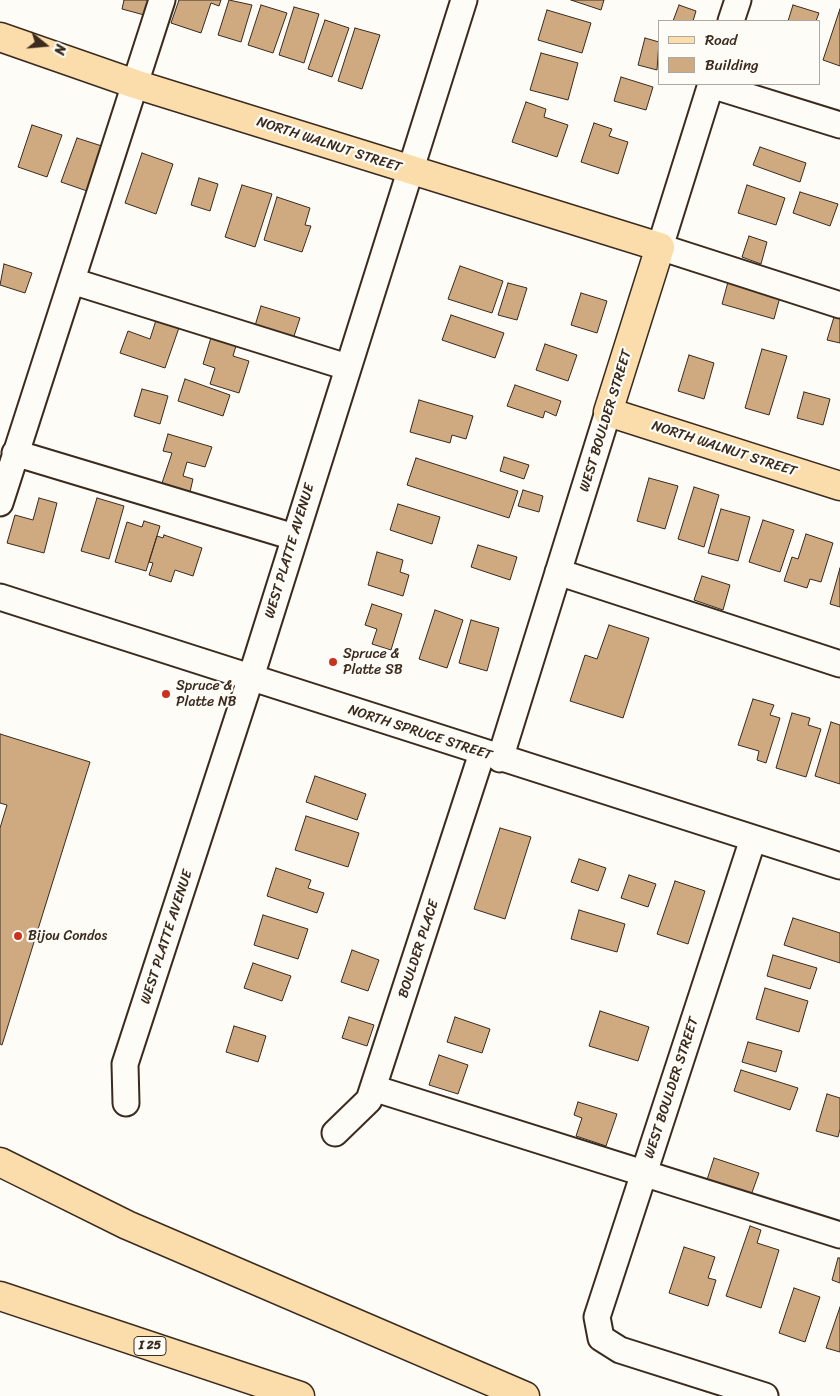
<!DOCTYPE html>
<style>
body{margin:0}
#map{position:relative;width:840px;height:1396px;overflow:hidden;background:#fdfcf7;font-family:Sriracha,sans-serif}
canvas{display:block}
.legend{position:absolute;left:658px;top:20px;width:162px;height:65px;box-sizing:border-box;background:#fdfcf7;border:1px solid #afa8a0;margin:0;padding:6px 9px;list-style:none;font-size:15px;color:#3b2a1e}
.legend li{display:flex;align-items:center;gap:10px;height:25px}
.legend b{width:25px;border:1px solid #afa8a0}
.north{position:absolute;left:20px;top:20px;width:50px;height:50px;-webkit-text-stroke:4px #fdfcf7;paint-order:stroke;rotate:107deg;font-size:14px;font-weight:700;line-height:20px;text-align:center;color:#3b2a1e}
.north::after{content:'';display:block;margin:auto;width:18px;height:22px;background:#3b2a1e;clip-path:polygon(50% 0,100% 100%,50% 72%,0 100%)}
</style>
<div id="map">
<canvas width="840" height="1396"></canvas>
<ul class="legend">
<li><b style="height:6px;background:#fbddab"></b>Road</li>
<li><b style="height:14px;background:#cfaa81"></b>Building</li>
</ul>
<div class="north">N</div>
</div>
<script>
const g = document.querySelector('canvas').getContext('2d');
g.lineJoin = 'round';
function paint(path, color) { g.fillStyle = color; g.fill(path, 'evenodd'); }
const poly = rows => new Path2D(rows.map(r => 'M' + r).join(''));
function strokePath(path, color, width, dash) { g.strokeStyle = color; g.lineWidth = width; g.lineCap = dash ? 'butt' : 'round'; g.setLineDash(dash || []); g.stroke(path); }
function write(font, color, halo, rows, align = 'center') {
  g.font = font + ' Sriracha,sans-serif'; g.lineWidth = 4.5; g.setLineDash([]); g.textBaseline = 'middle'; g.strokeStyle = halo; g.fillStyle = color; for (const [text, x, y, turn = 0] of rows) {
    g.save(); g.translate(x, y); g.rotate((+turn || 0) * Math.PI / 180); g.textAlign = isNaN(turn) ? turn : align; if (halo) g.strokeText(text, 0, 0); g.fillText(text, 0, 0); g.restore();
  }
}
const building = poly([
 [124,0,152,0,148,16,122,9,124,0],
 [179,0,221,0,219,6,211,3,201,33,171,23,179,0],
 [229,0,252,5,241,42,218,35,229,0],
 [571,0,604,0,601,10,571,0],
 [261,5,287,13,273,53,248,45,261,5],
 [679,5,696,11,693,21,673,21,679,5],
 [793,5,819,13,816,21,788,21,793,5],
 [294,7,319,14,304,63,279,55,294,7],
 [840,9,840,66,823,60,840,9],
 [547,10,591,23,582,53,538,40,547,10],
 [325,20,349,28,332,77,308,69,325,20],
 [355,28,380,35,362,89,338,81,355,28],
 [645,38,659,42,657,70,638,65,645,38],
 [541,53,578,63,568,100,530,90,541,53],
 [621,77,653,87,646,110,614,101,621,77],
 [526,102,546,109,544,117,568,125,557,157,512,142,526,102],
 [594,123,612,129,609,136,628,142,618,174,581,162,594,123],
 [32,125,62,135,47,177,18,167,32,125],
 [77,138,108,148,93,193,61,182,77,138],
 [760,147,806,163,800,182,753,165,760,147],
 [142,153,173,164,156,214,125,203,142,153],
 [199,178,218,184,210,211,191,205,199,178],
 [242,185,272,194,255,247,225,237,242,185],
 [747,185,785,198,776,225,738,213,747,185],
 [800,192,838,204,830,226,793,213,800,192],
 [277,197,310,208,305,225,311,226,302,252,264,240,277,197],
 [749,236,767,242,761,264,742,257,749,236],
 [4,264,32,273,25,293,0,285,4,264],
 [460,266,503,281,492,313,448,299,460,266],
 [728,282,780,297,774,319,722,304,728,282],
 [508,283,527,288,517,320,498,315,508,283],
 [581,293,607,301,597,333,571,325,581,293],
 [261,306,300,318,292,342,254,329,261,306],
 [158,314,181,322,165,368,120,353,128,331,150,339,158,314],
 [451,315,504,333,495,358,442,340,451,315],
 [834,317,840,318,840,343,827,340,834,317],
 [213,331,238,339,233,356,249,361,239,393,210,384,215,368,203,364,213,331],
 [545,344,577,355,568,381,536,370,545,344],
 [762,349,787,356,769,415,745,408,762,349],
 [689,355,714,363,704,399,678,391,689,355],
 [185,379,230,395,223,416,178,401,185,379],
 [515,385,561,401,556,416,545,411,543,418,507,406,515,385],
 [142,389,168,396,160,424,134,416,142,389],
 [804,392,830,399,823,425,797,418,804,392],
 [419,400,473,416,466,439,452,435,450,443,410,432,419,400],
 [168,434,212,447,205,467,187,462,183,476,193,479,190,492,162,483,172,453,163,451,168,434],
 [504,457,529,465,524,479,500,471,504,457],
 [416,458,518,491,509,518,407,485,416,458],
 [649,478,678,486,665,529,637,521,649,478],
 [694,487,719,495,704,547,678,539,694,487],
 [523,490,543,496,539,512,518,506,523,490],
 [39,498,57,503,44,553,7,543,15,515,33,520,39,498],
 [97,498,124,506,109,559,81,551,97,498],
 [398,504,440,517,432,544,390,530,398,504],
 [721,509,750,517,738,561,708,553,721,509],
 [763,520,794,530,780,572,749,562,763,520],
 [144,521,160,526,146,571,115,562,127,522,142,527,144,521],
 [806,534,833,543,821,582,810,579,807,588,784,581,792,557,798,559,806,534],
 [164,535,202,548,193,576,175,570,171,582,149,575,153,563,149,562,157,536,163,538,164,535],
 [478,545,517,557,510,580,471,567,478,545],
 [377,552,403,560,400,572,409,575,403,596,368,585,377,552],
 [840,568,840,607,830,604,840,568],
 [702,576,730,585,723,610,694,600,702,576],
 [372,604,402,614,391,650,372,644,377,629,365,625,372,604],
 [435,610,463,620,447,668,419,659,435,610],
 [471,620,499,628,487,671,459,663,471,620],
 [609,625,649,638,623,718,570,701,585,655,597,659,609,625],
 [753,699,774,705,770,715,780,718,766,763,757,760,759,751,738,745,753,699],
 [792,713,810,718,808,725,821,729,806,777,776,768,792,713],
 [831,722,840,725,840,784,815,776,831,722],
 [0,734,90,762,2,1045,0,1044,0,828,7,805,0,803,0,734],
 [315,776,366,794,357,820,306,802,315,776],
 [306,816,359,833,348,867,295,850,306,816],
 [500,828,531,837,505,919,474,909,500,828],
 [579,859,606,868,598,891,571,882,579,859],
 [276,868,311,880,308,888,324,893,317,913,267,896,276,868],
 [629,875,656,884,648,907,621,898,629,875],
 [675,881,705,891,688,944,657,934,675,881],
 [579,910,625,924,617,952,571,939,579,910],
 [263,915,308,929,298,959,254,945,263,915],
 [793,918,840,933,840,963,784,945,793,918],
 [352,950,379,960,368,991,341,982,352,950],
 [773,955,817,968,810,989,767,976,773,955],
 [253,963,291,976,282,1001,244,988,253,963],
 [765,988,808,1001,799,1032,756,1019,765,988],
 [600,1011,649,1027,638,1061,589,1046,600,1011],
 [349,1017,374,1025,367,1046,342,1038,349,1017],
 [455,1017,490,1029,482,1053,447,1042,455,1017],
 [234,1026,266,1036,258,1062,226,1052,234,1026],
 [748,1042,782,1051,776,1072,742,1062,748,1042],
 [439,1055,468,1065,458,1094,429,1085,439,1055],
 [741,1070,798,1088,790,1110,734,1091,741,1070],
 [827,1094,840,1098,840,1129,838,1137,816,1131,827,1094],
 [578,1102,617,1114,606,1146,576,1136,582,1118,574,1115,578,1102],
 [714,1158,759,1173,750,1198,706,1183,714,1158],
 [750,1226,761,1230,757,1243,779,1250,761,1308,726,1296,750,1226],
 [684,1247,715,1257,708,1278,716,1280,708,1306,669,1293,684,1247],
 [838,1258,840,1258,840,1283,832,1280,838,1258],
 [794,1288,820,1297,805,1342,779,1333,794,1288],
 [840,1307,840,1352,826,1348,840,1307]
]);
paint(building, '#cfaa81');
strokePath(building, '#3b2a1e', 1);
const minor = poly([
 [731,21,738,0],
 [711,84,660,247,840,305],
 [711,85,840,125],
 [72,281,347,367],
 [15,453,294,537],
 [0,503,162,0],
 [558,572,840,664],
 [0,597,840,866],
 [500,759,608,412],
 [753,839,597,1317,601,1338,620,1350,765,1396],
 [373,1088,840,1235],
 [126,1103,125,1064,251,677,464,0],
 [335,1133,369,1100,482,753]
]);
const major = poly([
 [0,37,135,84,660,247,608,412,840,486]
]);
const highway = poly([
 [0,1162,127,1225,525,1396],
 [0,1296,300,1396]
]);
strokePath(minor, '#3b2a1e', 29);
strokePath(major, '#3b2a1e', 31);
strokePath(highway, '#3b2a1e', 31);
strokePath(minor, '#fdfcf7', 25);
strokePath(major, '#fbddab', 28);
strokePath(highway, '#fbddab', 28);
for (const [x, y, r, color] of [
 [333,662,5,"#c8321e"],
 [166,694,5,"#c8321e"],
 [18,936,5,"#c8321e"]
]) { const dot = new Path2D(); dot.arc(x, y, r, 0, 2 * Math.PI); g.fillStyle = color; g.fill(dot); strokePath(dot, '#fdfcf7', 2); }
for (const [x, y, w] of [
 [150,1346,32]
]) { const box = new Path2D(); box.roundRect(x - w / 2, y - 9.5, w, 19, 4); g.fillStyle = '#fdfcf7'; g.fill(box); strokePath(box, '#3b2a1e', 1); }
write('bold 12px', '#3b2a1e', null, [
 ["I 25",150,1346]
]);
write('14px', '#3b2a1e', '#fdfcf7', [
 ["NORTH WALNUT STREET",329,145,18],
 ["WEST BOULDER STREET",606,421,-73],
 ["NORTH WALNUT STREET",724,449,18],
 ["WEST PLATTE AVENUE",290,551,-73],
 ["NORTH SPRUCE STREET",420,733,18],
 ["WEST PLATTE AVENUE",167,937,-72],
 ["BOULDER PLACE",419,949,-72],
 ["WEST BOULDER STREET",672,1088,-72]
]);
write('14px', '#3b2a1e', '#fdfcf7', [
 ["Spruce &",343,654],
 ["Platte SB",343,670],
 ["Spruce &",176,686],
 ["Platte NB",176,702],
 ["Bijou Condos",28,936]
], 'left');
</script>
